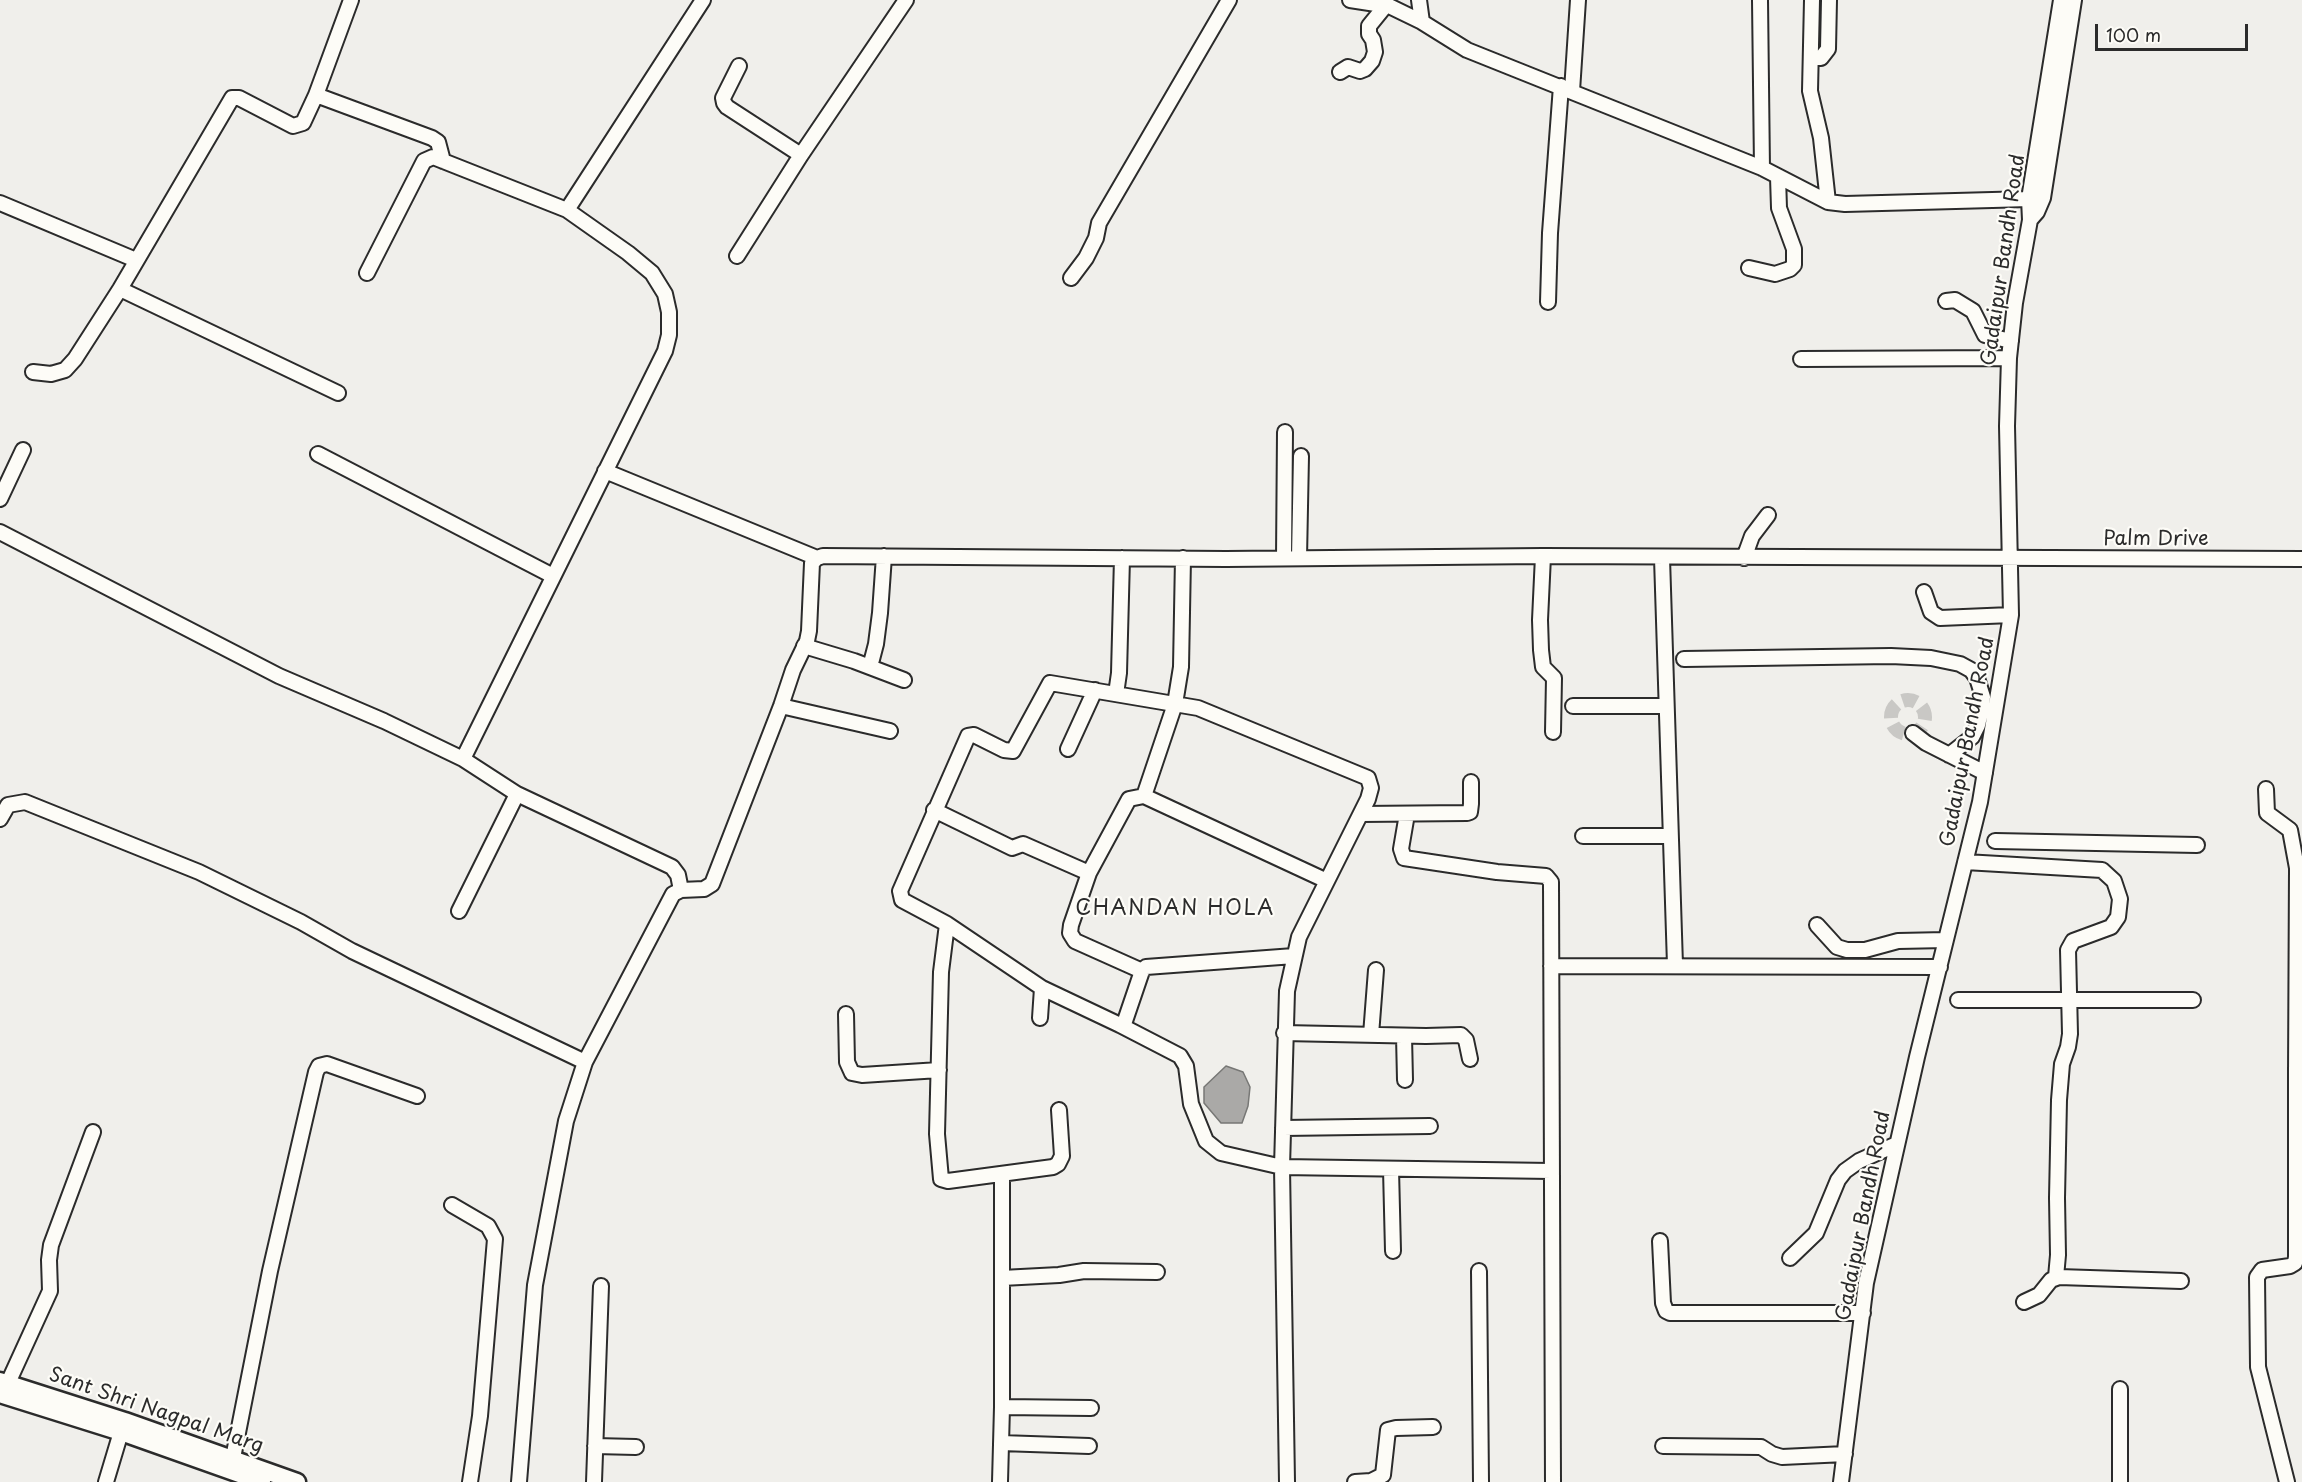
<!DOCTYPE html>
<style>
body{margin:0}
#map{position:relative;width:2302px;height:1482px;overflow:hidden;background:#f0efeb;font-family:"Playpen Sans",sans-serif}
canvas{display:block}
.scale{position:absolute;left:2095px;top:24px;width:153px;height:27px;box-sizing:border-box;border:3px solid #2b2b2b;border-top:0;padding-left:8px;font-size:18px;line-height:21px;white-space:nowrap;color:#2b2b2b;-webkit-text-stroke:4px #fdfcf7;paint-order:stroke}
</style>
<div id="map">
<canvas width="2302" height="1482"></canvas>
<div class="scale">100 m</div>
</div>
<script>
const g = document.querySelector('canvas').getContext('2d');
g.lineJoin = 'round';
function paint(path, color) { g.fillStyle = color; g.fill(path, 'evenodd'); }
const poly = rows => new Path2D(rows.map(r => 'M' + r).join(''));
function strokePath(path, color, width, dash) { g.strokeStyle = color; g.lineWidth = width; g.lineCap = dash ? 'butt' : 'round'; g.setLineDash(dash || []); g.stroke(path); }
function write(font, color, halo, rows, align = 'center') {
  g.font = font + ' "Playpen Sans",sans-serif'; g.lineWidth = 4.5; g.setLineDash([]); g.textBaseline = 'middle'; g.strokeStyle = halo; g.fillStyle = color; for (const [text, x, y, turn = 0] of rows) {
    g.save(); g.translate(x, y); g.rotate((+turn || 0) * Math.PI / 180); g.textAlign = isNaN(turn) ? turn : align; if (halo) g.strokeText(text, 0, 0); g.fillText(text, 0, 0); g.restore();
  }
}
const water = poly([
 [1226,1066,1243,1072,1250,1087,1248,1106,1242,1123,1221,1123,1204,1103,1204,1087,1226,1066]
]);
paint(water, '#aaa9a7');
strokePath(water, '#777775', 1.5);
strokePath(poly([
 '1891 717a17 17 0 1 1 34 0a17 17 0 1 1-34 0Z'
]), '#c9c8c5', 14, [14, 7]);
const minor = poly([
 [1350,0,1389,6,1422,22,1467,50,1762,168,1828,202,1845,204,2029,199],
 [1419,0,1422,22],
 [1760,0,1762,168],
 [1812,0,1810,91,1821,138,1828,202],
 [1811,58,1821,58,1828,49,1829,0],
 [739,66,723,98,724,103,727,107,801,155],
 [1340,72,1348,67,1360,71,1365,69,1372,61,1375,52,1373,40,1369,34,1369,26,1386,5],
 [1572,91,1578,0],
 [316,95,432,138,438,142,443,161],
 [0,203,136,260],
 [567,210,703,0],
 [2030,220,2037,212,2043,198,2074,0],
 [737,256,801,155,906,0],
 [1749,268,1775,274,1790,269,1794,265,1794,249,1779,208,1778,177],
 [367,273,424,161,433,157,567,210,628,253,652,273,665,294,669,312,669,335,665,351,463,759,517,794,672,867,678,875,681,890],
 [1071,278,1086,258,1096,238,1099,223,1229,0],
 [120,289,338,393],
 [1946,301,1955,300,1973,311,1985,335,2011,341],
 [1548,302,1550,233,1561,86],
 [1801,359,2009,358],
 [33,372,51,374,65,370,75,359,120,289,232,98,239,98,293,126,303,123,316,95,351,0],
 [318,454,553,576],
 [605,471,817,558],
 [0,499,23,450],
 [0,532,279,676,384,721,463,759],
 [1543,556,1540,620,1541,650,1543,667,1554,678,1553,732],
 [1284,558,1285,432],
 [1299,558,1301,456],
 [1662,558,1675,965],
 [1744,558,1752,536,1768,515],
 [1924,592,1931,612,1940,618,2011,615],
 [804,646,854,661,904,680],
 [1684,659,1891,656,1931,658,1960,664,1971,670,1977,678,1983,697,1981,712,1978,725,1972,737,1949,755],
 [870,667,876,644,880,613,884,556],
 [1116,694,1119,673,1122,558],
 [781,706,890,731],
 [1573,706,1666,706],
 [1913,733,1926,743,1985,773],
 [1068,749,1095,690],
 [2266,789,2267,813,2290,830,2297,868],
 [1144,796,1175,704,1181,667,1183,558],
 [934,810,1012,848,1023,844,1089,873],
 [1361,814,1467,813,1470,812,1471,804,1471,782],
 [1407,814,1401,849,1404,858,1497,872,1546,876,1551,882,1553,1482],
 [0,819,8,805,25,802,199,872,301,922,352,951,585,1062],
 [1583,836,1670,836],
 [1995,841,2197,845],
 [1965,862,2102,870,2114,881,2120,899,2118,917,2111,927,2073,941,2068,950,2070,1034,2068,1047,2062,1064,2059,1100,2057,1198,2058,1255,2056,1277],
 [459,911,517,794],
 [947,924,902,900,900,891,968,736,974,735,1004,750,1013,751,1050,683,1198,708,1368,778,1371,788,1368,799,1299,937,1287,991,1282,1167,1287,1482],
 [1817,925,1837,947,1847,950,1865,950,1898,941,1946,940],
 [1551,966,1940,967],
 [1142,971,1075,941,1070,933,1071,925,1089,873,1129,799,1144,796,1327,881],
 [1958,1000,2193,1000],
 [846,1014,847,1062,852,1073,862,1075,939,1070],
 [1040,1018,1042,988],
 [1120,1025,1180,1056,1186,1066,1191,1104,1206,1141,1221,1153,1282,1167,1551,1171],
 [1284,1033,1426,1036,1461,1035,1466,1040,1470,1059],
 [1371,1035,1376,970],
 [1404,1036,1405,1080],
 [2296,1074,2297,868,2302,868],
 [1059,1110,1062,1156,1058,1164,1053,1167,948,1181,941,1179,937,1134,941,972,947,924,1042,988,1120,1025,1125,1021,1142,971,1146,967,1294,956],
 [1283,1128,1430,1126],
 [1391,1169,1393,1251],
 [452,1205,488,1226,495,1239,480,1416,470,1482],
 [1660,1241,1663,1303,1666,1311,1670,1313,1863,1313],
 [1790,1258,1816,1233,1838,1180,1845,1171,1859,1161,1897,1144],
 [1479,1271,1481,1482],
 [1002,1278,1059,1275,1084,1271,1157,1272],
 [2024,1302,2039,1295,2051,1280,2059,1277,2181,1281],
 [8,1383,50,1291,49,1260,51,1245,93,1132],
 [2120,1389,2120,1482],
 [1002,1407,1091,1408],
 [1001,1443,1089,1446],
 [595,1446,636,1447],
 [1663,1446,1761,1447,1772,1454,1782,1457,1845,1454],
 [233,1458,270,1271,316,1072,319,1066,327,1064,417,1096],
 [106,1482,121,1432],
 [519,1482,535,1285,566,1121,585,1062,673,894,681,890,704,889,712,884,781,706,793,670,807,641,809,631,812,563,817,558,823,556,1226,559,1543,556,2302,559],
 [594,1482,601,1286],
 [1000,1482,1002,1407,1002,1174],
 [1355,1482,1371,1481,1383,1475,1388,1430,1396,1428,1433,1427],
 [1841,1482,1866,1283,1917,1057,1980,802,2011,615,2007,426,2009,358,2015,303,2030,220,2029,199,2061,0],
 [2287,1482,2258,1367,2257,1277,2262,1270,2290,1266,2295,1263,2296,1257,2296,1074,2302,1074]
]);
const major = poly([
 [0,1381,125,1421,297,1482],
 [0,1394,121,1432,262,1482]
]);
strokePath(minor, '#2b2b2b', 18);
strokePath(major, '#2b2b2b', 21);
strokePath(minor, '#fdfcf7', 14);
strokePath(major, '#fdfcf7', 16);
write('20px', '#2b2b2b', '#fdfcf7', [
 ["Gadaipur Bandh Road",2004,260,-82],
 ["Palm Drive",2156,539],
 ["Gadaipur Bandh Road",1968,742,-79],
 ["Gadaipur Bandh Road",1864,1216,-79],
 ["Sant Shri Nagpal Marg",156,1411,19]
]);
g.letterSpacing = '1.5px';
write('21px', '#2b2b2b', '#fdfcf7', [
 ["CHANDAN HOLA",1175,909]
]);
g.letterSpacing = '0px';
</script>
